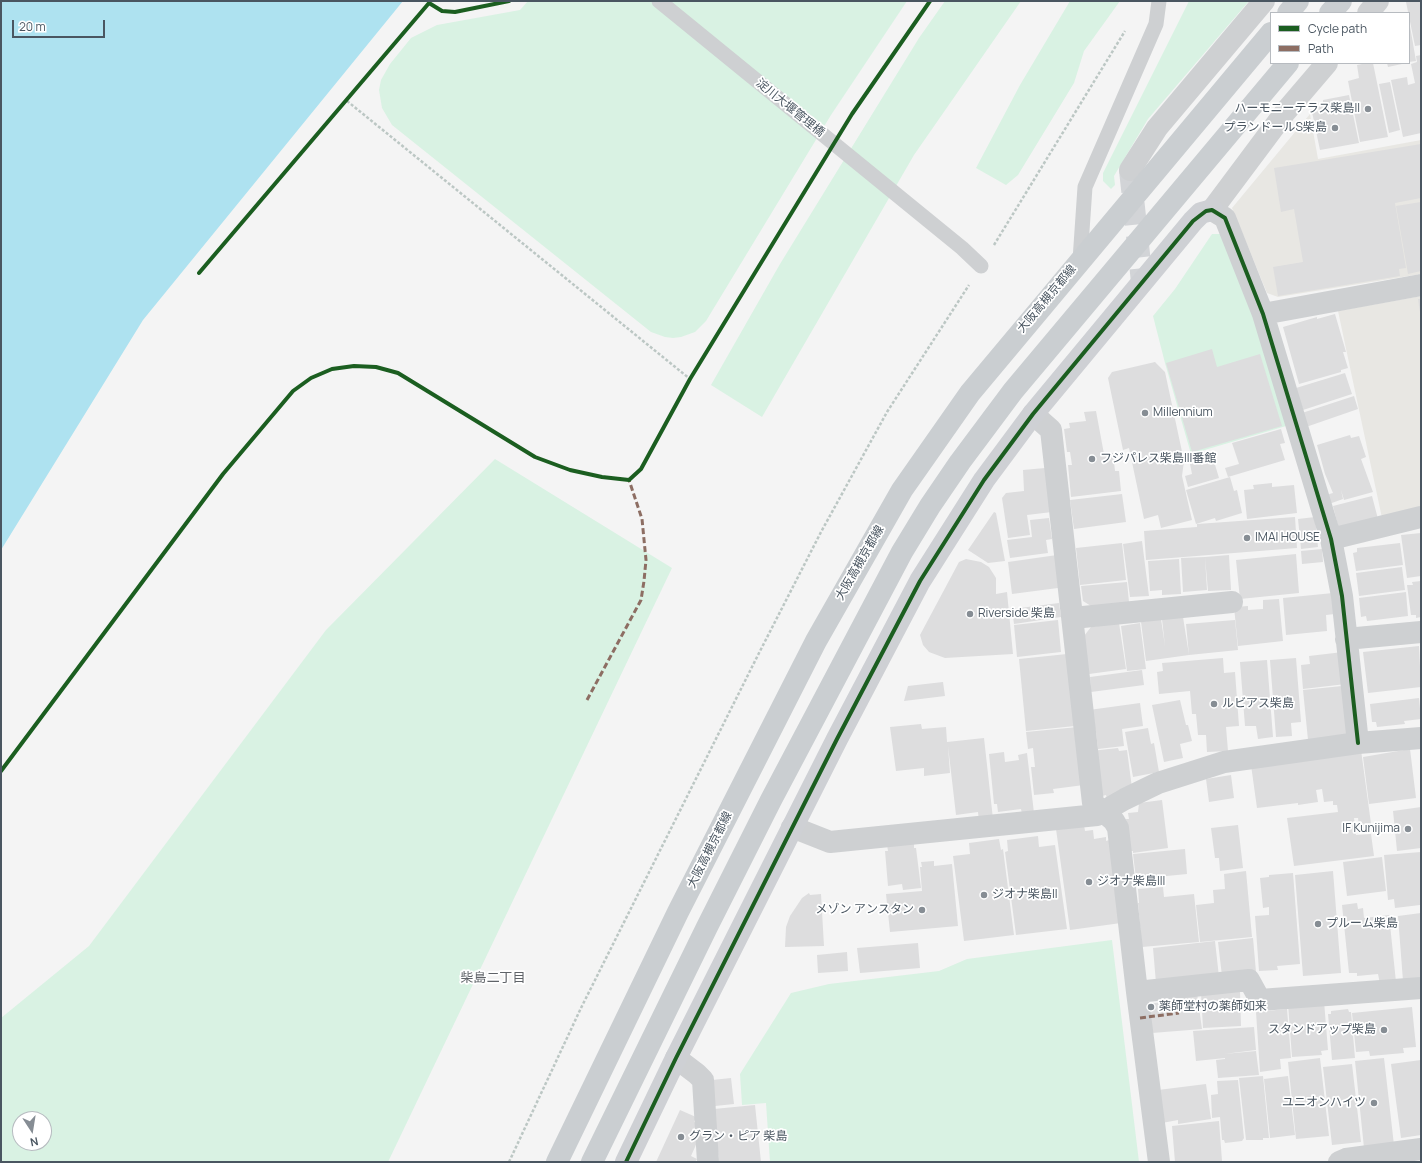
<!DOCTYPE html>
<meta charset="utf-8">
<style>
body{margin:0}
#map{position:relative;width:1422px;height:1163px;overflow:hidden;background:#f4f4f4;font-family:Manrope,sans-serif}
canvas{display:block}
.frame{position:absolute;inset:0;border:2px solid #4a5661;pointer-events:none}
.legend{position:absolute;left:1270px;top:12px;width:140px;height:52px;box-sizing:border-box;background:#fff;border:1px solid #b7bbc0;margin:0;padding:5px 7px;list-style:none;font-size:12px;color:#4a5661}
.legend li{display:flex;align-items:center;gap:8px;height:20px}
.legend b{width:20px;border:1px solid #b7bbc0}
.north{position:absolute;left:12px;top:1111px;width:40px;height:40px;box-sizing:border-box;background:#fff;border:1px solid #b7bbc0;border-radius:50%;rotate:168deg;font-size:11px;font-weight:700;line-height:16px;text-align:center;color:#4a5661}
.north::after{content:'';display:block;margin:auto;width:14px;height:18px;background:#868d94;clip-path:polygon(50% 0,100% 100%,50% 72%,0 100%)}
.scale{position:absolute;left:12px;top:20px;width:93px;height:18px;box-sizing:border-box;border:2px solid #4a5661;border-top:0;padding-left:5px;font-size:12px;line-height:14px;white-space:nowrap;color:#4a5661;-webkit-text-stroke:3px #fff;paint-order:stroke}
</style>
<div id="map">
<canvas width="1422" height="1163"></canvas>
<div class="frame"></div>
<ul class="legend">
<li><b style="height:5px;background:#1b5e20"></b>Cycle path</li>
<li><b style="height:5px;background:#8d6e63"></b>Path</li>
</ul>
<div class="north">N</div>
<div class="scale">20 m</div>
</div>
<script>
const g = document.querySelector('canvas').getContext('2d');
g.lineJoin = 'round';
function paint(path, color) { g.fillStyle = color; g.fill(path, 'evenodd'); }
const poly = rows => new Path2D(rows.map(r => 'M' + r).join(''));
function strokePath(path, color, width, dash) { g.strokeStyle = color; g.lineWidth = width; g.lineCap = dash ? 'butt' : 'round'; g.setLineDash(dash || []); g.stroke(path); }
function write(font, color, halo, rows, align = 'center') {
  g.font = font + ' Manrope,"Noto Sans JP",sans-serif'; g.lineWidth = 3.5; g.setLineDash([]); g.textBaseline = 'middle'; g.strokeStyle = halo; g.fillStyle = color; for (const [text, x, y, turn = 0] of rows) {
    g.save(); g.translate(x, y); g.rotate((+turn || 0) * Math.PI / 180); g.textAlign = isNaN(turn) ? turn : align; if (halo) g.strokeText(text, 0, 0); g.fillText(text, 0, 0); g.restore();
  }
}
paint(poly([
 [1310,114,1318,159,1421,140,1421,274,1278,297,1267,293,1232,208],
 [1421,296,1421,509,1382,518,1338,311]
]), '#e8e7e3');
paint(poly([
 [528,1,907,1,831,115,706,321,695,332,681,337,673,338,665,337,651,332,392,125,382,108,379,90,381,80,390,64,411,38,437,25,520,10],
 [945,1,1021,1,914,155,762,417,711,385,780,264,919,38],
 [1070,1,1120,1,1084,51,1074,83,1018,175,1006,185,976,168,1020,85],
 [1189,1,1249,1,1148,119,1114,176,1115,185,1111,189,1103,181,1103,173],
 [1212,234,1221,234,1255,317,1286,426,1191,454,1165,363,1153,316,1175,289],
 [495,459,672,568,388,1162,1,1162,1,1018,89,946,326,630],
 [20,1119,44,1119,44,1143,20,1143],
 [1112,940,1139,1162,770,1162,766,1103,742,1105,740,1074,791,993,829,984,939,971,967,959]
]), '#d9f2e3');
paint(poly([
 [1,1,403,1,143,320,1,550]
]), '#aee2f0');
paint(poly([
 [1412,1,1421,1,1421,45,1415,46,1406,2],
 [1410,26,1416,61,1409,62,1409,27],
 [1421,55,1421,133,1403,137,1391,80,1407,77,1408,85,1415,83,1411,64,1417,62,1416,56],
 [1367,63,1373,63,1388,137,1360,142,1348,81,1359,78,1357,65],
 [1387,63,1402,63,1402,64,1388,67],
 [1390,82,1400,130,1389,133,1379,84],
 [1349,95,1359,143,1320,150,1312,112,1319,111,1318,107,1323,105,1323,100],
 [1421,144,1421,198,1395,203,1406,268,1399,269,1400,276,1278,296,1273,267,1303,262,1294,209,1281,212,1274,168],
 [1421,202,1421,271,1408,274,1396,206],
 [1418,299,1421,299,1421,312,1420,312],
 [1335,314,1346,352,1343,352,1348,368,1341,370,1341,372,1299,384,1283,327,1317,317,1317,319],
 [1212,349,1217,367,1260,354,1282,426,1192,452,1166,363],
 [1155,362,1165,372,1184,461,1182,476,1192,520,1161,528,1158,515,1144,519,1129,448,1123,450,1108,378,1112,372],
 [1345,373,1352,394,1303,410,1296,388],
 [1354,396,1358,409,1306,427,1302,413],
 [1096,411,1104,454,1113,453,1115,471,1119,471,1121,491,1071,497,1068,465,1072,465,1070,452,1067,452,1064,429,1070,428,1069,423,1086,421,1084,412],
 [1281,429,1285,443,1280,444,1285,460,1228,477,1225,468,1239,464,1232,443],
 [1350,435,1351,438,1359,436,1366,457,1361,459,1373,492,1344,500,1341,490,1343,499,1329,504,1326,495,1333,493,1325,474,1317,445],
 [1213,458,1219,478,1188,487,1185,476,1192,474,1190,464],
 [1045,468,1052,512,1027,515,1030,535,1008,538,1002,498,1006,493,1024,491,1023,470],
 [1230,477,1234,491,1237,490,1242,513,1216,521,1215,518,1196,524,1186,490],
 [1272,483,1272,487,1294,485,1297,513,1247,519,1244,490,1254,489,1253,485],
 [1122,494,1126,522,1074,529,1070,500],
 [1372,496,1378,519,1339,530,1333,506],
 [994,512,996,513,1005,561,988,563,968,550],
 [1295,517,1297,548,1146,560,1144,531,1197,527,1197,524],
 [1315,517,1318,547,1301,549,1298,519],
 [1049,518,1052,539,1046,540,1048,553,1010,558,1007,540,1032,537,1030,520],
 [1421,533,1421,576,1407,578,1401,535],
 [1142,541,1149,596,1130,597,1123,544],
 [1122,543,1126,580,1080,585,1076,548],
 [1400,543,1403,565,1356,571,1353,553,1357,552,1357,548],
 [1322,549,1323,562,1302,564,1301,551],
 [1296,554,1299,593,1240,599,1236,560],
 [1057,555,1058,588,1012,594,1008,562],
 [1229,555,1231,590,1208,591,1205,557],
 [1205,557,1207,590,1183,592,1181,558],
 [966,559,981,562,989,567,996,578,996,594,1007,592,1013,654,945,658,929,652,923,645,920,635,959,562],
 [1179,559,1181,594,1162,595,1162,590,1150,591,1148,561],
 [1402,567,1405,590,1359,596,1356,573],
 [1421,581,1421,617,1416,618,1416,615,1411,615,1407,585,1413,585,1412,582],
 [1127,582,1129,602,1091,606,1083,601,1081,586],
 [1406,592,1408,616,1367,621,1366,616,1361,617,1359,598],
 [1333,593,1335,614,1326,615,1327,631,1286,635,1283,598],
 [1279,599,1283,641,1238,646,1234,607,1248,606,1248,610,1263,609,1263,600],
 [1059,603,1061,617,1014,624,1012,609],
 [1183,617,1189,655,1146,661,1141,622,1161,619,1165,646,1162,619],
 [1058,620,1061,652,1017,657,1014,625],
 [1235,620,1238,650,1189,655,1186,624],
 [1119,623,1126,669,1089,674,1084,636,1091,627],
 [1140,623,1146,669,1127,671,1121,626],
 [1419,646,1421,687,1368,693,1363,652],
 [1343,652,1346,684,1303,689,1301,665,1310,664,1309,656],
 [1067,654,1075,726,1026,731,1019,659],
 [1223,658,1224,673,1235,672,1239,726,1226,727,1228,751,1207,752,1206,735,1198,735,1196,714,1192,714,1190,691,1159,694,1157,672,1163,671,1162,663],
 [1296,658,1301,722,1291,723,1292,736,1276,737,1270,660],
 [1267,660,1273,737,1258,739,1256,726,1245,726,1240,662],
 [1142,670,1144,685,1091,692,1090,677],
 [943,682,945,696,904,701,908,686],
 [1342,686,1347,736,1308,740,1303,690],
 [1419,698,1421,719,1404,721,1405,724,1377,727,1376,722,1372,722,1370,704],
 [1180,700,1186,725,1188,725,1192,741,1180,744,1183,758,1164,762,1152,705],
 [1140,703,1143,726,1122,729,1124,746,1098,749,1096,732,1089,710],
 [921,724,922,729,946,727,947,742,984,738,993,819,979,821,978,812,956,815,948,746,950,773,924,776,924,768,896,771,890,727],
 [1078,727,1084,785,1053,789,1054,793,1034,795,1031,767,1035,767,1033,748,1028,749,1026,732],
 [1148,728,1151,744,1154,743,1159,772,1133,777,1125,732],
 [1118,748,1119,751,1127,750,1132,788,1107,799,1106,795,1098,797,1091,751],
 [1410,749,1416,798,1369,804,1363,757],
 [1361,750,1372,831,1360,833,1358,818,1354,818,1356,835,1371,834,1374,856,1294,866,1287,818,1338,812,1337,805,1333,805,1333,801,1324,802,1322,789,1316,790,1318,802,1298,805,1298,803,1257,808,1251,765],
 [1004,752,1005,762,1019,760,1018,755,1027,753,1034,813,1022,814,1021,809,998,812,997,804,994,804,989,754],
 [1231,775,1234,798,1209,802,1206,779],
 [1162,800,1168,848,1133,853,1133,851,1130,851,1126,819,1129,819,1128,813,1138,812,1139,803],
 [1421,807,1421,848,1397,851,1393,811],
 [1084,825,1085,831,1093,830,1094,839,1106,837,1106,841,1109,840,1121,923,1070,930,1056,829],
 [1238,825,1243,868,1220,871,1219,858,1215,858,1211,828],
 [1038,836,1039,847,1055,845,1067,929,1016,935,1005,852,1008,851,1007,840],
 [999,839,1001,850,1003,849,1014,935,964,941,953,856,970,854,969,843],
 [914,842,914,848,916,848,921,888,903,890,902,884,888,886,885,851,888,851,887,845],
 [1185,849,1187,874,1136,879,1133,854],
 [1421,852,1420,905,1395,908,1394,899,1388,900,1384,855],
 [1382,857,1386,891,1347,896,1343,862],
 [934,861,934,866,952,864,958,926,890,932,886,894,922,891,920,867,922,867,921,862],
 [1246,871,1252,937,1200,942,1196,905,1214,903,1213,890,1225,889,1224,874],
 [1333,871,1341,973,1303,976,1295,875],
 [1293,873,1300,964,1277,966,1278,970,1259,971,1255,916,1269,915,1269,907,1263,908,1260,878,1269,877,1269,875],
 [1163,887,1164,897,1194,894,1199,942,1142,947,1138,903,1139,903,1138,889],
 [809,893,810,895,821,894,824,946,785,947,786,927,790,916,802,898],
 [1357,903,1358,909,1363,908,1364,918,1389,915,1396,982,1380,984,1378,974,1357,976,1357,973,1349,973,1342,905],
 [1421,913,1421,984,1403,981,1398,916],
 [1253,938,1256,972,1222,976,1218,942],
 [1215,941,1219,977,1156,983,1153,948],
 [918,943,920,968,860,973,857,948],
 [847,952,848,971,818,973,817,955],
 [1240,991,1241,1026,1203,1028,1201,993],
 [1197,993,1202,1029,1152,1033,1148,1004,1177,1000,1176,996],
 [1324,1001,1328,1050,1321,1051,1322,1055,1292,1057,1288,1004],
 [1412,1007,1416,1047,1403,1048,1404,1053,1370,1056,1369,1051,1356,1052,1352,1013],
 [1287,1009,1291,1058,1280,1059,1281,1069,1260,1072,1256,1012],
 [1348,1009,1349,1012,1351,1012,1355,1058,1332,1060,1328,1014,1331,1014,1331,1011],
 [1254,1027,1256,1050,1224,1054,1256,1051,1259,1075,1218,1078,1216,1060,1225,1059,1225,1058,1196,1061,1193,1031],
 [1320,1058,1329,1136,1296,1139,1288,1062],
 [1384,1058,1394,1145,1364,1148,1355,1061],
 [1421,1060,1421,1135,1401,1138,1391,1064],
 [1352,1064,1361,1142,1332,1145,1323,1067],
 [1263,1076,1269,1138,1263,1138,1263,1140,1246,1140,1239,1078],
 [1288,1076,1295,1135,1270,1138,1264,1079],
 [731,1078,734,1104,715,1106,712,1080],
 [1238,1080,1244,1138,1242,1141,1225,1143,1224,1140,1222,1140,1220,1117,1212,1118,1211,1095,1218,1094,1217,1081],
 [1206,1084,1211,1119,1178,1124,1178,1120,1162,1123,1158,1090],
 [755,1105,761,1162,719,1162,714,1109],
 [680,1110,696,1117,694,1122,697,1123,691,1135,699,1138,691,1156,697,1159,695,1162,656,1162],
 [1219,1121,1222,1161,1175,1162,1172,1126]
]), '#ddddde');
strokePath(poly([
 [1130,170,1142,282]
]), '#d2d4d7', 22, [22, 11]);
strokePath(poly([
 [347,101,690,379],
 [994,245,1125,31],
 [509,1162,581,1008,758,655,821,532,887,412,969,285]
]), '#bcc7c4', 2.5, [3, 2]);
strokePath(poly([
 [659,1,962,248,981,266],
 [1080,260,1085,187,1156,24,1159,1]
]), '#ced0d2', 15);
strokePath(poly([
 [1368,13,1378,1],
 [1327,63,1286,111,1212,210,1225,218,1263,314,1331,539,1342,596,1358,743],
 [1130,170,1157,128,1264,1],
 [1263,314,1421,285],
 [1033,414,1051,430,1093,803,1114,821,1118,828,1137,992,1159,1162],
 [1331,539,1421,517],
 [1073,618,1232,602],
 [1346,639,1421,632],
 [792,827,830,842,1097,815,1125,799,1158,783,1224,762,1358,743,1421,738],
 [1137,992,1249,980,1260,1000,1421,988],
 [676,1058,697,1074,703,1080,708,1162],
 [1339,1162,1346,1159,1421,1149]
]), '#ced0d2', 22);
strokePath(poly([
 [626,1162,676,1058,837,739,920,581,984,480,1033,414,1193,221,1201,213,1212,210]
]), '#ced0d4', 22);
strokePath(poly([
 [1288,13,1298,1],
 [1330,13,1341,1],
 [557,1162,678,912,816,641,902,490,970,393,1271,33],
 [592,1162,707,927,771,800,902,552,930,506,960,462,1013,391,1288,63]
]), '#caced1', 22);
strokePath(poly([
 [587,700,641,600,644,581,646,560,642,519,629,480],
 [1140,1018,1179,1013]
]), '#8d6e63', 3, [6, 3]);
strokePath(poly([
 [199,273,429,3,442,11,455,12,509,1],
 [1,771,223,474,293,391,311,378,332,369,354,366,376,367,398,373,535,457,570,470,602,477,629,480,641,469,690,379,852,114,930,1],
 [626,1162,676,1058,837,739,920,581,984,480,1033,414,1193,221,1206,211,1212,210,1225,218,1263,314,1331,539,1342,596,1358,743]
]), '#1b5e20', 4);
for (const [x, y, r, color] of [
 [1368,109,4,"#868d94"],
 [1335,128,4,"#868d94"],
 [1145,413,4,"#868d94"],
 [1092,459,4,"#868d94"],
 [1247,538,4,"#868d94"],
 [970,614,4,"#868d94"],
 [1214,704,4,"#868d94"],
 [1408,829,4,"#868d94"],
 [1089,882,4,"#868d94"],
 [984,895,4,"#868d94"],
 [922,910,4,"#868d94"],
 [1318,924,4,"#868d94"],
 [1151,1007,4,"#868d94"],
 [1384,1030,4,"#868d94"],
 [1374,1103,4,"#868d94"],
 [681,1137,4,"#868d94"]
]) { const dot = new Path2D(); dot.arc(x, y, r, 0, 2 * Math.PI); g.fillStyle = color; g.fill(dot); strokePath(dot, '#fff', 1.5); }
write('12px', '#4a5661', '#fff', [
 ["淀川大堰管理橋",790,108,39],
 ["大阪高槻京都線",1047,299,-50],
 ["大阪高槻京都線",860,563,-60],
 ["大阪高槻京都線",710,850,-63]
]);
write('12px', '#4a5661', '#fff', [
 ["ハーモニーテラス柴島II",1360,109,"right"],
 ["プランドールS柴島",1327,128,"right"],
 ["Millennium",1153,413],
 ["フジパレス柴島III番館",1100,459],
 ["IMAI HOUSE",1255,538],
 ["Riverside 柴島",978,614],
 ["ルビアス柴島",1222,704],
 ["IF Kunijima",1400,829,"right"],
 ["ジオナ柴島III",1097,882],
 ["ジオナ柴島II",992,895],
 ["メゾン アンスタン",914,910,"right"],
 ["プルーム柴島",1326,924],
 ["薬師堂村の薬師如来",1159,1007],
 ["スタンドアップ柴島",1376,1030,"right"],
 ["ユニオンハイツ",1366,1103,"right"],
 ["グラン・ピア 柴島",689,1137]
], 'left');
write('13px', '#5f6368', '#fff', [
 ["柴島二丁目",493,978]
]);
</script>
